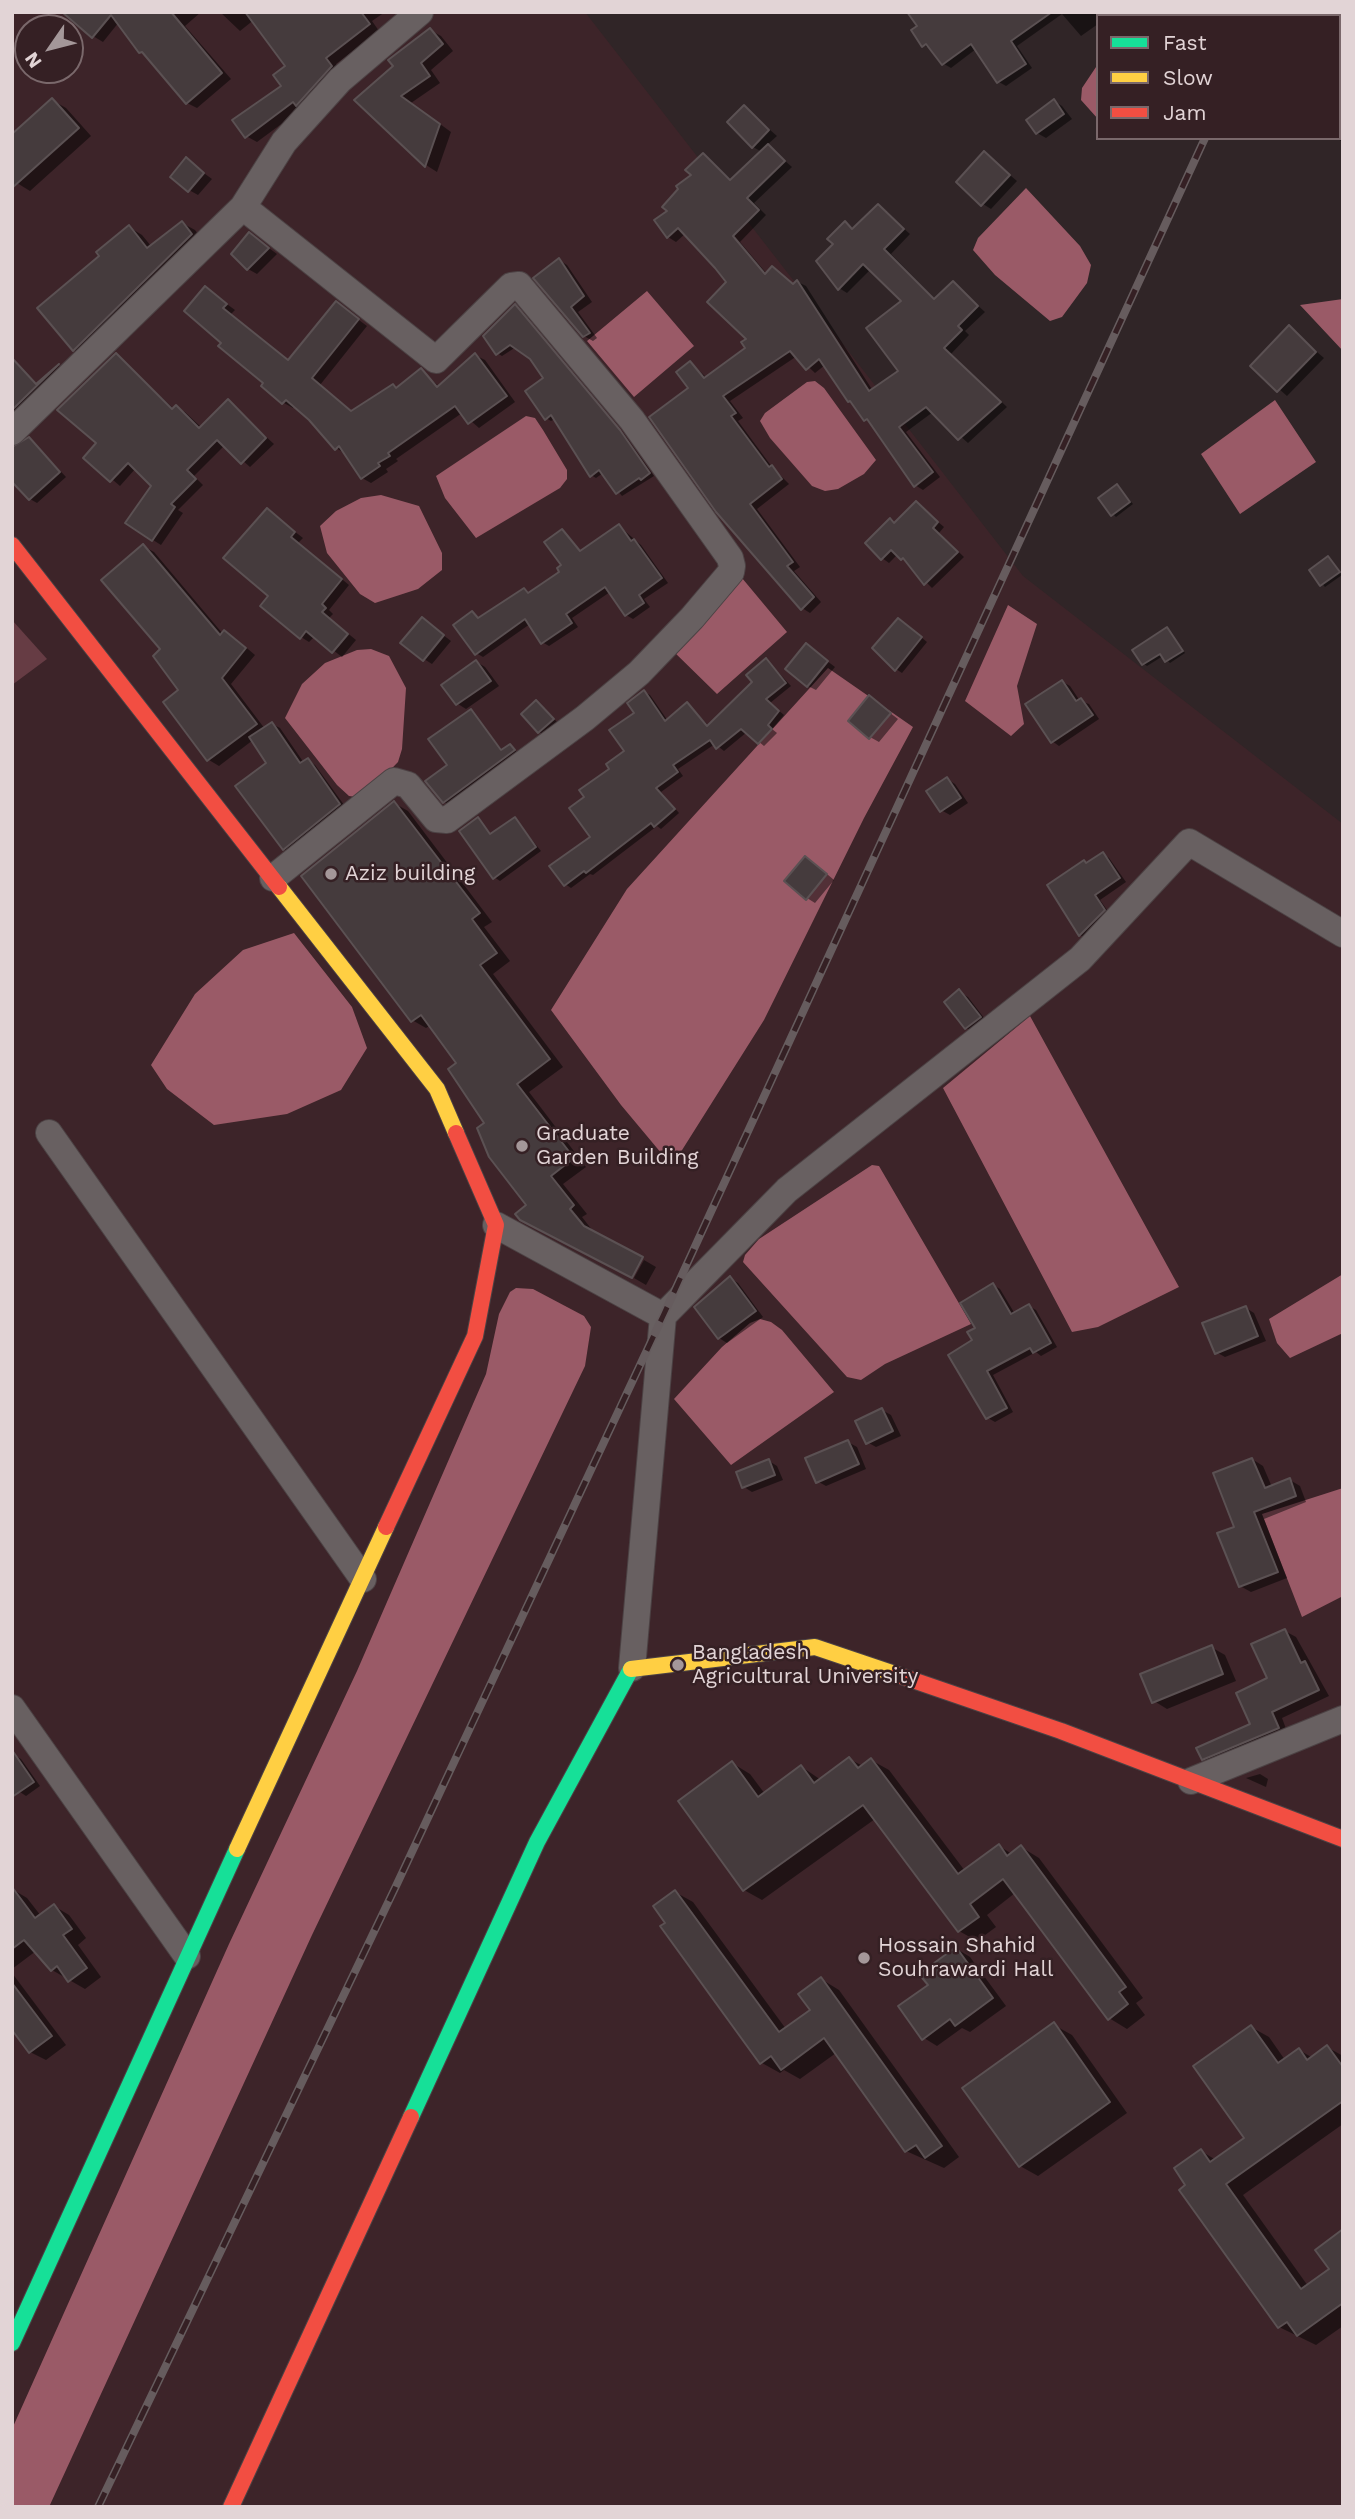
<!DOCTYPE html>
<style>
body{margin:0}
#map{position:relative;width:1355px;height:2519px;overflow:hidden;background:#302527;font-family:"Work Sans",sans-serif}
canvas{display:block}
.frame{position:absolute;inset:0;border:14px solid #e2d4d6;pointer-events:none}
.legend{position:absolute;left:1096px;top:14px;width:245px;height:126px;box-sizing:border-box;background:#352024;border:2px solid #7a686b;margin:0;padding:9px 12px;list-style:none;font-size:21px;color:#e2d4d6}
.legend li{display:flex;align-items:center;gap:14px;height:35px}
.legend b{width:35px;border:2px solid #7a686b}
.north{position:absolute;left:14px;top:14px;width:70px;height:70px;box-sizing:border-box;background:#352024;border:2px solid #7a686b;border-radius:50%;rotate:235deg;font-size:19px;font-weight:700;line-height:28px;text-align:center;color:#e2d4d6}
.north::after{content:'';display:block;margin:auto;width:24px;height:32px;background:#a49799;clip-path:polygon(50% 0,100% 100%,50% 72%,0 100%)}
</style>
<div id="map">
<canvas width="1355" height="2519"></canvas>
<div class="frame"></div>
<ul class="legend">
<li><b style="height:9px;background:#16e098"></b>Fast</li>
<li><b style="height:9px;background:#ffcf43"></b>Slow</li>
<li><b style="height:9px;background:#f24e42"></b>Jam</li>
</ul>
<div class="north">N</div>
</div>
<script>
const g = document.querySelector('canvas').getContext('2d');
g.lineJoin = 'round';
function paint(path, color) { g.fillStyle = color; g.fill(path, 'evenodd'); }
const poly = rows => new Path2D(rows.map(r => 'M' + r).join(''));
function strokePath(path, color, width, dash) { g.strokeStyle = color; g.lineWidth = width; g.lineCap = dash ? 'butt' : 'round'; g.setLineDash(dash || []); g.stroke(path); }
function write(font, color, halo, rows, align = 'center') {
  g.font = font + ' "Work Sans",sans-serif'; g.lineWidth = 5; g.setLineDash([]); g.textBaseline = 'middle'; g.strokeStyle = halo; g.fillStyle = color; for (const [text, x, y, turn = 0] of rows) {
    g.save(); g.translate(x, y); g.rotate((+turn || 0) * Math.PI / 180); g.textAlign = isNaN(turn) ? turn : align; if (halo) g.strokeText(text, 0, 0); g.fillText(text, 0, 0); g.restore();
  }
}
paint(poly([
 [12,12,585,12,1023,576,1343,824,1343,2507,12,2507],
 [28,28,70,28,70,70,28,70]
]), '#3d2429');
paint(poly([
 [12,620,47,659,12,685]
]), '#663c44');
paint(poly([
 [1098,64,1098,119,1081,100,1082,88],
 [1026,188,1080,246,1091,265,1087,283,1062,317,1050,321,995,275,973,250,978,238],
 [647,291,694,346,634,397,587,341],
 [1343,299,1343,351,1300,305],
 [815,381,824,388,876,460,864,474,838,489,825,491,812,486,770,438,760,421,765,413,807,382],
 [1275,400,1316,462,1240,514,1201,454],
 [526,416,535,418,543,430,567,470,567,479,560,488,476,538,445,498,436,476],
 [381,495,419,506,442,553,442,570,418,589,375,603,360,594,327,553,320,526,336,511,361,498],
 [742,578,787,632,717,694,670,648],
 [1008,605,1037,624,1017,686,1024,724,1011,736,965,701],
 [371,649,389,656,406,688,402,749,398,762,363,798,349,796,337,785,285,718,302,684,325,663,357,650],
 [828,668,913,727,864,818,764,1020,672,1166,621,1105,551,1010,627,889],
 [294,933,352,1007,367,1048,341,1090,287,1114,214,1125,167,1089,151,1065,195,994,243,950],
 [1030,1016,1179,1287,1098,1327,1072,1332,943,1088],
 [872,1165,879,1166,971,1324,885,1364,861,1380,847,1377,743,1262,745,1255,759,1239],
 [1343,1274,1343,1333,1290,1358,1277,1343,1269,1319],
 [516,1288,533,1289,584,1316,591,1327,585,1366,312,1935,49,2507,12,2507,12,2429,229,1944,357,1671,486,1374,499,1314,510,1292],
 [760,1319,771,1322,782,1330,834,1392,731,1465,674,1399,722,1347,750,1323],
 [1343,1488,1343,1596,1302,1617,1262,1514]
]), '#9a5a67');
paint(poly([
 [78,12,201,12,185,26,231,79,197,108,187,103,148,56,140,52,119,22,103,42,93,36],
 [220,12,257,12,260,15,240,31],
 [302,12,385,12,372,21,379,31,336,64,342,72,303,108,257,142,246,136,283,86],
 [910,12,1147,12,1149,15,1098,16,1098,24,1081,36,1062,14,1017,46,1032,68,1006,86,999,82,976,49,951,68,944,64,932,49,923,45,919,26],
 [430,30,441,36,453,51,431,70,440,83,411,103,451,132,437,172,426,165,357,100],
 [1339,88,1343,90,1339,105],
 [52,100,66,108,91,136,30,191,17,183],
 [1054,101,1062,106,1072,119,1046,138,1037,133],
 [744,107,777,136,767,145,792,167,754,203,766,215,740,242,767,274,773,269,794,285,798,282,806,286,873,391,901,371,904,301,871,269,847,293,839,288,835,244,845,224,853,228,878,206,910,234,891,254,936,300,953,283,985,312,965,331,969,335,951,354,1007,407,968,443,933,412,906,432,940,477,923,490,915,485,873,424,849,401,825,365,815,373,797,356,730,401,743,418,738,421,772,467,789,484,757,509,800,567,794,571,821,602,810,613,802,608,755,557,651,417,690,388,691,363,707,378,747,349,749,339,728,282,686,233,676,242,668,237,656,221,669,211,703,155,732,180,762,152,753,147],
 [1339,114,1343,116,1341,141,1337,138],
 [985,154,1017,181,991,209,983,204],
 [186,160,212,179,198,195,189,190],
 [182,223,195,230,204,242,87,357,74,350,102,256,129,227,142,235,151,246],
 [250,234,277,254,257,274,248,269],
 [559,260,567,265,592,302,578,312,597,338,593,341,584,336,536,278],
 [205,288,235,310,231,314,289,361,336,303,367,326,320,385,353,412,393,386,398,389,421,371,440,387,475,355,485,360,515,402,479,428,462,413,396,459,398,461,386,469,388,472,371,483,362,478,346,454,336,448,310,418,295,405,293,408,284,403,221,346,224,342],
 [515,307,624,434,654,476,622,496,603,473,596,478,591,475,555,419,551,421,546,418,546,378,531,357,516,347,502,356,497,353],
 [1289,328,1324,358,1287,396,1253,366],
 [116,355,174,409,176,407,185,412,202,428,228,402,274,444,250,467,225,445,194,476,203,485,178,510,183,513,161,545,153,540,153,486,136,468,120,486,86,457,99,443],
 [16,365,38,385,59,366,65,369,12,421,12,368],
 [30,439,66,477,37,503,30,499],
 [1117,486,1133,504,1116,517,1113,514],
 [916,503,944,527,939,533,964,557,932,588,898,554,889,563,882,558,891,521,896,524],
 [267,510,303,538,298,543,349,585,329,610,333,614,329,618,356,640,342,657,315,636,309,642,301,637,270,595],
 [619,526,641,545,668,583,644,599,650,607,633,619,626,615,610,592,572,618,578,627,549,646,542,642,530,624,483,657,476,653,472,613,480,618,524,590,530,593,562,572,562,531,582,552],
 [143,546,154,552,223,634,235,638,255,655,231,684,265,729,272,724,280,728,304,763,308,760,315,765,347,809,291,853,284,849,269,764,253,740,219,766,209,760,163,650],
 [1328,558,1342,575,1325,587,1311,570],
 [422,619,451,641,432,664,424,659],
 [905,624,927,642,902,673,896,669],
 [1167,629,1185,653,1170,663,1163,656,1147,666,1144,664,1134,650],
 [806,645,835,667,816,690,808,686],
 [767,660,791,686,770,703,784,715,772,729,777,733,764,746,747,732,724,751,715,744,678,769,683,776,661,792,679,813,661,829,657,826,593,875,590,874,571,888,565,884,593,838,586,798,626,752,644,692,650,695,668,721,688,704,709,726,755,682],
 [477,662,485,667,499,686,466,709,458,704,444,685],
 [1063,682,1070,686,1080,701,1089,704,1099,719,1059,746,1052,741],
 [869,697,898,719,879,742,870,737],
 [540,704,557,722,543,734,539,732],
 [471,711,503,751,510,746,519,754,450,805,444,802,449,765],
 [947,779,955,784,968,803,950,815,941,810],
 [394,803,408,811,492,922,484,927,510,961,493,974,563,1067,529,1092,586,1167,563,1184,587,1214,582,1217,596,1235,528,1205,459,1063,431,1025,426,1028,412,1020],
 [478,819,492,835,515,819,541,851,500,881,494,877],
 [1103,854,1109,858,1126,882,1100,900,1110,914,1086,939,1080,935,1049,885],
 [814,863,834,880,815,903,807,898],
 [959,992,968,997,988,1023,975,1033,966,1028,946,1002],
 [644,1260,656,1267,646,1285,634,1278],
 [730,1278,738,1283,763,1317,727,1343,719,1338],
 [993,1285,1000,1289,1015,1314,1029,1306,1036,1310,1057,1347,1041,1356,1036,1352,993,1375,1013,1412,995,1422,988,1418,974,1341],
 [1246,1308,1254,1313,1266,1341,1225,1357,1216,1352],
 [882,1410,891,1415,901,1436,876,1447,867,1442],
 [848,1442,857,1447,866,1469,826,1486,817,1481],
 [1252,1459,1263,1466,1272,1487,1290,1480,1300,1486,1306,1502,1264,1519,1287,1578,1251,1592,1240,1586,1236,1528],
 [769,1461,777,1466,783,1480,752,1492,744,1487],
 [1285,1631,1296,1637,1329,1696,1282,1718,1288,1734,1214,1765,1203,1758,1253,1725],
 [1211,1647,1225,1655,1236,1681,1167,1709,1154,1701],
 [14,1755,21,1759,40,1786,26,1796,20,1792],
 [849,1759,863,1766,871,1760,889,1770,965,1871,999,1846,1012,1854,1021,1847,1039,1858,1143,1998,1136,2003,1145,2015,1127,2029,1109,2018,1015,1893,987,1915,996,1927,977,1941,959,1931,875,1819,762,1900,744,1890,732,1763,750,1774,765,1794,802,1767,821,1780],
 [1260,1774,1268,1779,1266,1787,1246,1778],
 [12,1889,27,1898,41,1916,54,1906,69,1915,86,1938,78,1945,101,1977,85,1989,52,1970,36,1951,12,1969],
 [675,1892,693,1902,786,2029,813,2011,821,1979,839,1990,959,2157,944,2168,906,2151,836,2053,800,2079,784,2070,780,2073,762,2063,667,1923],
 [957,1949,970,1957,1006,2006,970,2032,962,2028,937,2046,924,2038,930,1986],
 [12,1973,66,2045,46,2060,30,2052,12,2027],
 [1054,2025,1072,2035,1127,2113,1038,2176,1020,2166],
 [1251,2027,1269,2037,1285,2060,1299,2050,1313,2058,1327,2047,1343,2056,1343,2124,1243,2195,1308,2286,1331,2269,1343,2231,1343,2326,1316,2345,1279,2327,1188,2186,1201,2151,1216,2160,1246,2138]
]), '#0007');
const building = poly([
 [62,12,171,12,222,73,186,104,142,52,139,53,111,15,92,38,62,12],
 [245,12,361,12,370,24,326,58,332,66,296,106,293,102,245,138,232,120,281,86,273,75,285,66,245,12],
 [907,12,1052,12,1011,41,1026,64,997,83,971,44,942,65,926,44,922,47,911,30,917,26,907,12],
 [430,28,443,44,421,63,430,76,401,96,440,124,425,167,354,100,393,66,388,60,430,28],
 [52,98,79,128,12,188,12,134,52,98],
 [1054,99,1064,114,1036,134,1026,120,1054,99],
 [744,105,769,130,752,148,727,122,744,105],
 [768,144,785,161,747,198,759,210,733,236,765,274,772,266,793,284,797,280,869,391,898,371,866,328,901,301,863,264,838,290,816,261,833,244,827,239,845,221,852,229,878,204,904,229,884,249,934,299,953,281,978,306,958,326,962,330,944,348,1001,402,958,440,926,407,899,427,933,472,914,487,867,419,864,421,850,401,848,402,819,359,806,370,790,351,723,396,736,413,731,416,769,467,772,465,782,479,750,504,793,562,787,566,814,597,801,610,716,512,649,417,688,388,676,372,690,361,704,378,745,348,741,342,746,339,707,302,726,282,715,268,678,228,667,238,654,220,667,211,662,207,678,189,676,186,691,175,685,170,703,153,730,180,768,144],
 [984,151,1010,175,981,206,956,182,984,151],
 [186,157,204,173,188,192,170,177,186,157],
 [182,221,192,234,73,351,37,308,99,256,96,252,129,225,147,248,182,221],
 [249,232,269,248,247,270,231,254,249,232],
 [559,258,584,296,571,307,590,333,583,337,533,278,559,258],
 [205,286,227,304,223,308,288,360,336,301,359,319,312,378,351,411,393,384,396,388,421,368,437,387,475,353,507,396,468,424,455,406,388,453,390,456,378,463,380,466,361,479,339,446,335,450,309,420,286,400,282,404,261,386,263,383,218,346,221,343,184,311,205,286],
 [515,304,620,430,650,473,641,480,639,478,616,494,599,470,590,477,551,415,545,420,525,391,543,378,530,359,510,345,496,355,483,336,515,304],
 [1289,325,1316,352,1277,392,1250,366,1289,325],
 [116,353,172,409,176,405,199,428,228,399,266,438,241,464,217,440,187,470,196,479,171,504,175,507,152,541,125,523,151,486,128,463,110,482,83,458,96,443,57,410,116,353],
 [12,358,36,384,59,364,12,410,12,358],
 [29,437,60,472,29,500,12,482,12,447,29,437],
 [1117,484,1130,502,1111,516,1098,498,1117,484],
 [916,501,938,522,933,528,958,552,924,585,903,558,901,560,891,550,881,560,865,543,890,518,894,523,916,501],
 [267,508,295,532,291,537,342,579,322,604,326,608,322,612,348,634,332,653,306,631,300,639,260,606,268,596,223,558,267,508],
 [619,524,631,541,634,539,662,578,639,595,644,603,625,616,605,587,566,614,572,623,541,644,525,619,475,655,453,625,472,611,478,618,524,588,528,593,559,572,557,568,561,565,544,542,562,529,580,551,619,524],
 [143,544,220,635,224,630,246,648,222,678,257,724,207,761,163,702,178,690,153,656,160,649,101,580,143,544],
 [1328,556,1340,572,1320,586,1309,570,1328,556],
 [422,617,444,635,423,661,400,643,422,617],
 [898,618,922,637,895,671,872,648,898,618],
 [1167,627,1183,651,1165,662,1160,654,1142,665,1132,650,1167,627],
 [806,643,828,661,807,687,785,669,806,643],
 [766,658,786,683,766,699,779,711,768,725,772,729,758,744,741,729,716,749,710,740,673,765,678,772,656,788,675,809,654,827,651,823,586,873,584,871,564,886,549,866,590,837,569,808,584,797,579,790,609,769,606,764,624,751,609,730,634,713,627,703,644,690,665,721,687,702,707,726,752,682,746,675,766,658],
 [476,660,491,681,456,705,441,685,476,660],
 [1062,680,1076,701,1081,698,1093,715,1051,743,1025,704,1062,680],
 [869,695,891,713,869,739,848,721,869,695],
 [536,700,554,719,538,733,521,714,536,700],
 [471,709,501,750,510,744,515,750,443,803,425,781,447,765,428,739,471,709],
 [272,722,300,763,308,758,340,804,283,850,235,786,266,763,249,737,272,722],
 [947,777,961,798,940,812,926,791,947,777],
 [394,801,480,913,472,919,497,953,480,965,550,1059,517,1084,574,1158,551,1176,574,1205,570,1209,584,1226,643,1257,632,1278,520,1220,515,1214,526,1205,489,1157,477,1128,484,1123,448,1069,456,1063,421,1015,411,1022,301,876,394,801],
 [478,817,490,834,515,817,536,847,493,879,459,831,478,817],
 [1103,852,1120,878,1095,895,1105,910,1079,936,1047,885,1084,860,1086,863,1103,852],
 [805,856,827,874,806,900,784,881,805,856],
 [959,989,981,1017,965,1029,944,1002,959,989],
 [730,1276,756,1311,718,1339,694,1307,730,1276],
 [993,1283,1011,1314,1029,1304,1051,1343,1033,1353,1030,1348,987,1371,1007,1408,986,1419,948,1355,972,1340,967,1332,975,1328,960,1303,993,1283],
 [1246,1306,1258,1336,1215,1354,1202,1323,1246,1306],
 [882,1408,893,1431,866,1444,855,1421,882,1408],
 [848,1440,859,1464,816,1483,805,1458,848,1440],
 [1252,1458,1265,1488,1290,1478,1296,1496,1254,1512,1278,1572,1239,1587,1217,1533,1234,1527,1213,1473,1252,1458],
 [769,1459,775,1475,742,1488,736,1472,769,1459],
 [1285,1629,1301,1663,1305,1661,1319,1690,1272,1712,1279,1728,1202,1760,1196,1748,1250,1724,1236,1693,1267,1678,1251,1644,1285,1629],
 [1212,1645,1223,1674,1152,1703,1140,1674,1212,1645],
 [12,1750,34,1782,12,1797,12,1750],
 [849,1757,858,1768,871,1758,958,1874,999,1844,1007,1856,1021,1845,1126,1987,1119,1992,1128,2004,1108,2020,1003,1879,970,1904,979,1917,958,1932,863,1805,743,1891,678,1801,732,1761,758,1797,801,1765,814,1783,849,1757],
 [12,1887,35,1918,54,1904,72,1929,63,1935,87,1968,68,1982,57,1966,51,1971,24,1940,12,1949,12,1887],
 [675,1890,779,2032,810,2010,798,1994,821,1977,942,2146,925,2158,916,2145,905,2152,824,2038,781,2070,771,2056,760,2064,660,1926,665,1923,653,1906,675,1890],
 [956,1947,993,1998,955,2026,950,2019,922,2040,898,2006,928,1985,919,1974,956,1947],
 [12,1983,52,2036,29,2053,12,2030,12,1983],
 [1054,2022,1110,2102,1019,2167,962,2088,1054,2022],
 [1251,2025,1278,2063,1299,2048,1307,2060,1327,2045,1343,2067,1343,2101,1226,2184,1301,2289,1329,2269,1315,2250,1343,2229,1343,2303,1297,2336,1287,2322,1278,2328,1179,2190,1185,2185,1174,2168,1201,2149,1210,2162,1244,2138,1193,2066,1251,2025]
]);
paint(building, '#453b3d');
strokePath(building, '#5b5153', 2);
const street = poly([
 [243,207,436,360,511,286,519,285,632,420,730,558,732,566,731,572,692,618,639,673,585,718,447,820,436,819,408,785,394,781,273,878],
 [12,432,243,207,284,142,340,80,420,12],
 [49,1133,363,1579],
 [496,1225,663,1316,632,1668],
 [663,1316,787,1190,1080,959,1189,842,1343,934],
 [12,1708,187,1956],
 [1191,1781,1343,1719]
]);
const fast = poly([
 [411,2117,537,1842,631,1669],
 [12,2343,237,1849]
]);
const slow = poly([
 [279,887,437,1089,456,1133],
 [631,1669,815,1647,898,1675],
 [237,1849,386,1527]
]);
const jam = poly([
 [12,545,279,887],
 [386,1527,475,1336,496,1225,456,1133],
 [898,1675,1061,1731,1343,1839],
 [231,2507,411,2117]
]);
strokePath(street, '#4c4244', 28);
strokePath(fast, '#4c4244', 18);
strokePath(slow, '#4c4244', 18);
strokePath(jam, '#4c4244', 18);
strokePath(street, '#686061', 26);
strokePath(fast, '#16e098', 16);
strokePath(slow, '#ffcf43', 16);
strokePath(jam, '#f24e42', 16);
const rail = poly([
 [1261,16,1262,12],
 [98,2507,396,1886,663,1316,1205,138]
]);
strokePath(rail, '#665c5e', 8);
strokePath(rail, '#352024', 5, [16]);
for (const [x, y, r, color] of [
 [331,874,7,"#a49799"],
 [522,1146,7,"#a49799"],
 [678,1665,7,"#a49799"],
 [864,1958,7,"#a49799"]
]) { const dot = new Path2D(); dot.arc(x, y, r, 0, 2 * Math.PI); g.fillStyle = color; g.fill(dot); strokePath(dot, '#352024', 2.5); }
write('21px', '#e2d4d6', '#352024', [
 ["Aziz building",345,874],
 ["Graduate",536,1134],
 ["Garden Building",536,1158],
 ["Bangladesh",692,1653],
 ["Agricultural University",692,1677],
 ["Hossain Shahid",878,1946],
 ["Souhrawardi Hall",878,1970]
], 'left');
</script>
